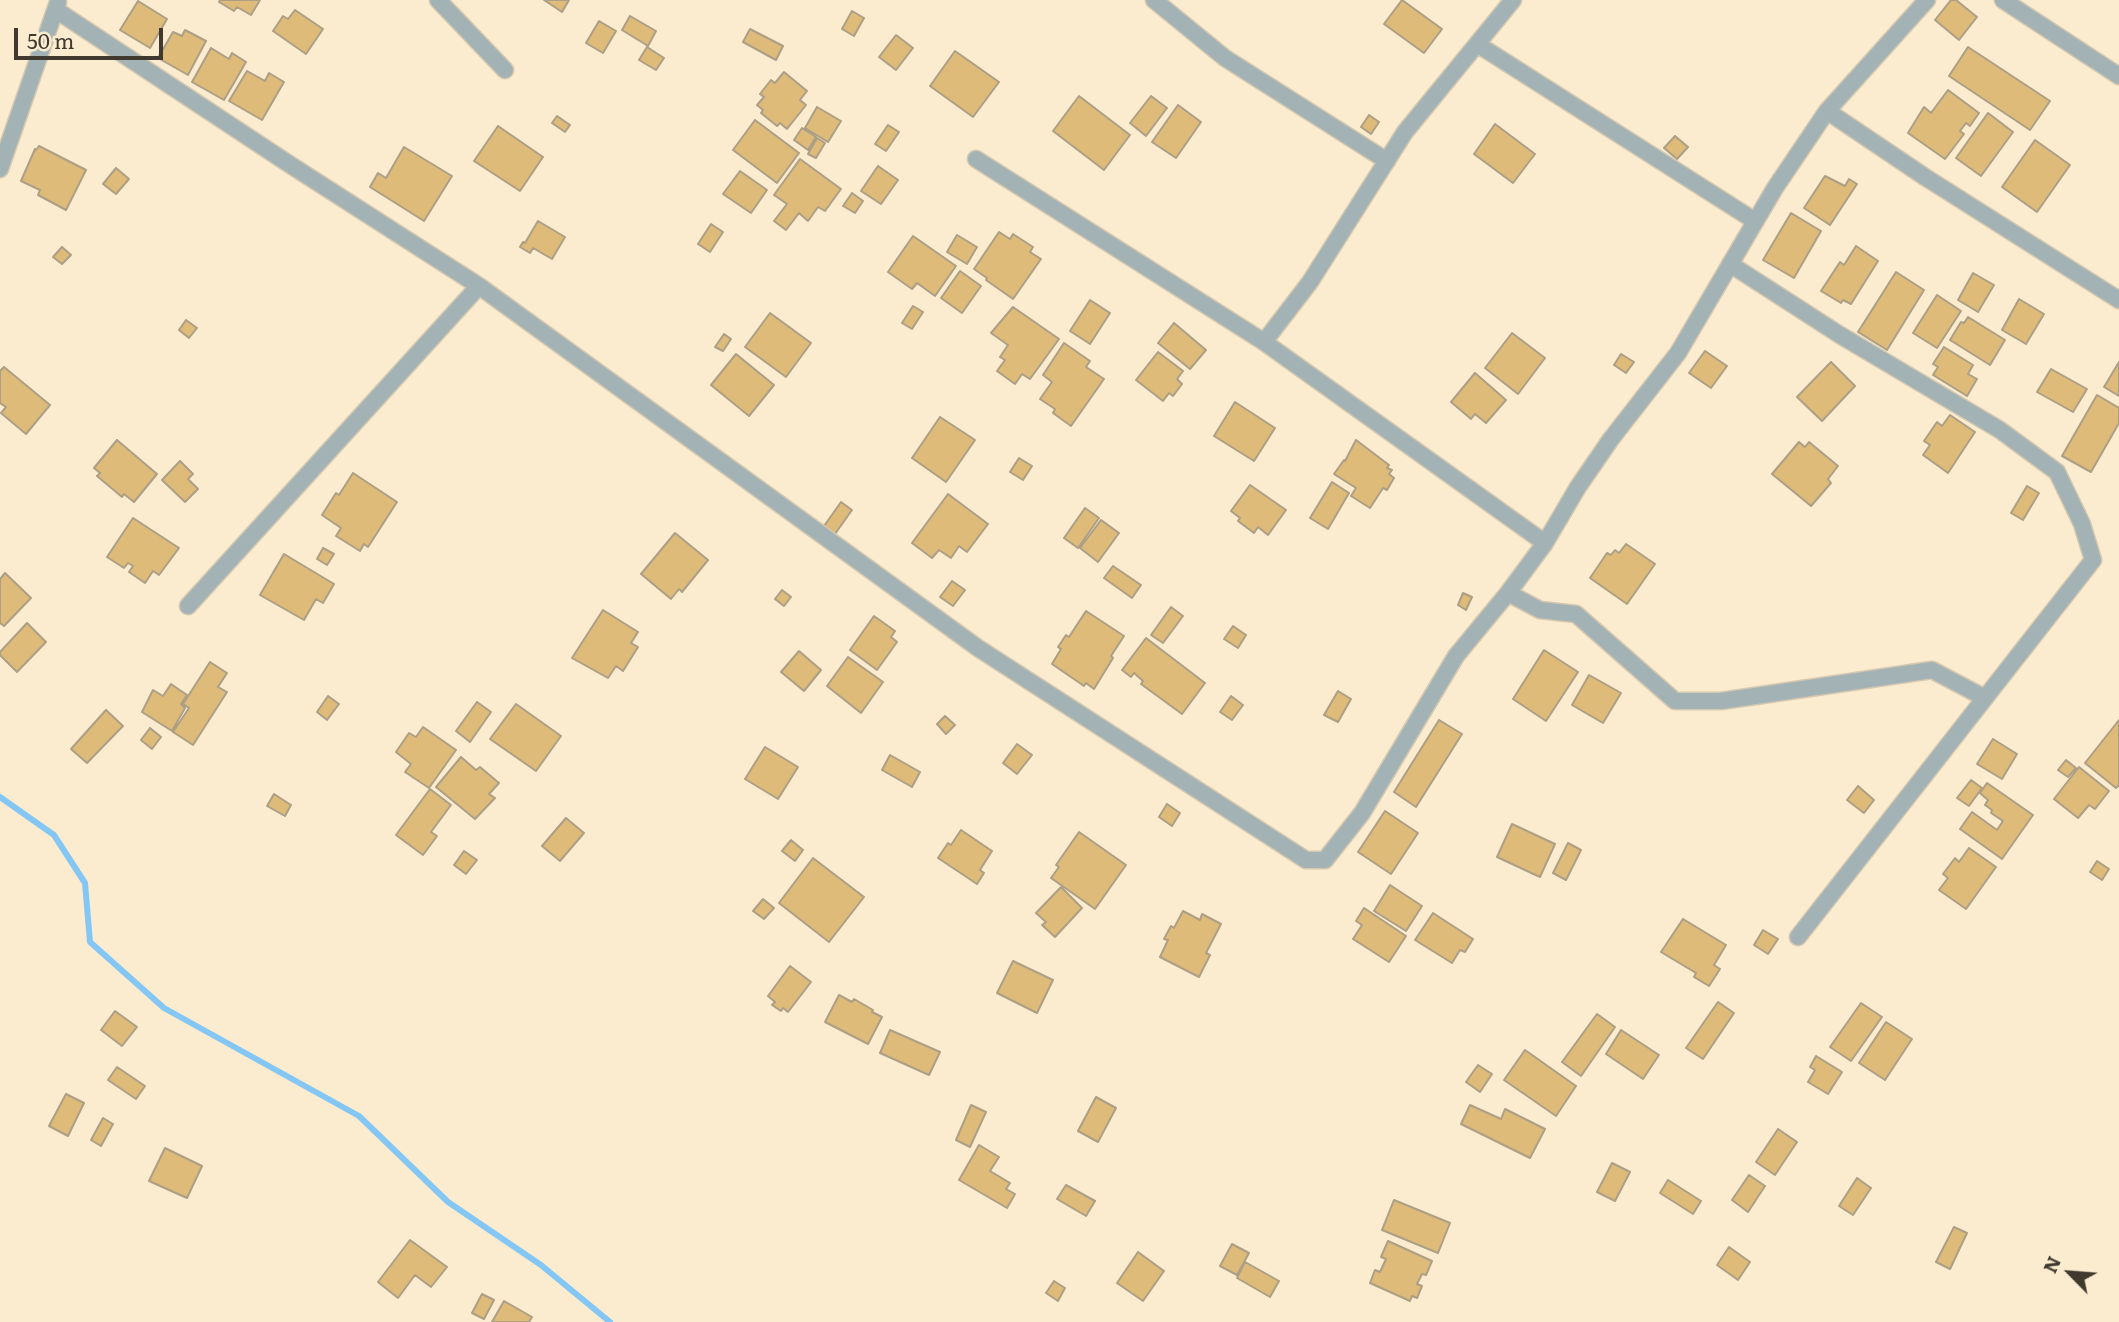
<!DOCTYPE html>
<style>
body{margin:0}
#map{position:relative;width:2119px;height:1322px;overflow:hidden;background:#fbecd0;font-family:Literata,serif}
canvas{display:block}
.north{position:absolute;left:2035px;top:1238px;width:70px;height:70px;-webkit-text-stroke:5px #fbecd0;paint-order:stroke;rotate:295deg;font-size:19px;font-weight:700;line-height:28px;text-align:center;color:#3f392e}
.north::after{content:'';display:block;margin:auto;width:24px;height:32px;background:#3f392e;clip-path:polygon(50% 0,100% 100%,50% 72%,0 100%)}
.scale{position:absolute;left:14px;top:28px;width:149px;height:32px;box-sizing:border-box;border:4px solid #3f392e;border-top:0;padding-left:9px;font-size:21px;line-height:24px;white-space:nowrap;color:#3f392e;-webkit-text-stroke:5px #fbecd0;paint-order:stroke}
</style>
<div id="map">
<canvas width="2119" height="1322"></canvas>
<div class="north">N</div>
<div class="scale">50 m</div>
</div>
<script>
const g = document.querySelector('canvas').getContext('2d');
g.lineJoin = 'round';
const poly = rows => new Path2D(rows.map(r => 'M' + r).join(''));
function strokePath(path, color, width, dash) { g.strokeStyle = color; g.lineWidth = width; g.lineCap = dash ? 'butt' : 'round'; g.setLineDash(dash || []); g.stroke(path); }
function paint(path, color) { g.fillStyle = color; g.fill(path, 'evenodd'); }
strokePath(poly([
 [0,797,54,835,85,883,90,942,164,1008,359,1116,448,1202,541,1265,610,1322]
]), '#84c7f5', 6);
const building = poly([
 [220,0,260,0,251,15,237,7,234,11,219,2,220,0],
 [544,0,569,0,562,12,544,0],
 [1402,0,1442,29,1424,53,1384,24,1402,0],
 [1951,0,1956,0,1977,17,1959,40,1935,20,1951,0],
 [138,1,167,19,150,48,120,30,138,1],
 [295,10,323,29,306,54,273,31,283,16,288,19,295,10],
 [852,11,864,18,854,36,842,29,852,11],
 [630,16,656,31,648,46,622,30,630,16],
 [599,21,616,31,603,53,586,43,599,21],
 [750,29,783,46,776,60,743,42,750,29],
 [185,30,206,41,188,75,158,58,173,32,182,36,185,30],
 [896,35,913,48,896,70,879,57,896,35],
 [647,47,664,58,656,70,639,60,647,47],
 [1968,47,2050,101,2030,130,1949,76,1968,47],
 [211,48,229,59,232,53,246,62,224,100,192,82,211,48],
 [955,51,999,82,973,117,930,86,955,51],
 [247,71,265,81,269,73,284,82,262,120,229,101,247,71],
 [784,72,807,91,800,100,806,105,787,129,780,123,777,126,761,113,763,110,757,105,764,97,760,94,771,80,775,83,784,72],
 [1948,90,1979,113,1970,126,1966,123,1960,131,1964,134,1945,159,1908,133,1924,107,1931,113,1948,90],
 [1079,96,1130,135,1104,170,1053,131,1079,96],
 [1151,96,1167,108,1146,136,1130,123,1151,96],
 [1178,105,1201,122,1176,158,1152,142,1178,105],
 [817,107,841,121,828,142,805,128,817,107],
 [1988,113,2013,132,1981,176,1956,158,1988,113],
 [1369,115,1379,122,1371,134,1361,127,1369,115],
 [557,116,570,125,565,132,552,123,557,116],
 [755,120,799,153,777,183,733,150,755,120],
 [1495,124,1535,154,1513,183,1474,154,1495,124],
 [888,125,899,132,886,151,875,144,888,125],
 [498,126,543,157,520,191,474,161,498,126],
 [802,128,816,137,808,150,794,140,802,128],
 [1675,136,1688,147,1677,159,1664,148,1675,136],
 [817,138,825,143,816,158,808,154,817,138],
 [2035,140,2070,165,2037,212,2002,187,2035,140],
 [39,146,86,170,66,210,38,195,40,190,21,181,35,149,36,150,39,146],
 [404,147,452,176,424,221,370,187,378,173,386,178,404,147],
 [800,159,841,189,825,211,818,207,808,221,799,213,786,230,774,221,787,204,774,195,800,159],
 [878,166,898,180,881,204,861,191,878,166],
 [116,168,129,179,116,194,103,184,116,168],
 [740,171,767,190,751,213,723,194,740,171],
 [1825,176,1845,186,1849,179,1857,184,1830,225,1804,208,1825,176],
 [852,193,863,201,855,213,843,206,852,193],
 [1791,213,1821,231,1794,278,1763,260,1791,213],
 [538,221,565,237,552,259,533,248,530,253,520,247,523,242,525,243,538,221],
 [711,224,723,232,710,252,698,244,711,224],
 [999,232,1010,239,1013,234,1033,247,1030,252,1041,259,1013,299,986,280,987,278,974,269,999,232],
 [957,235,977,247,967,264,947,252,957,235],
 [913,236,956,266,935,296,917,283,912,289,888,272,913,236],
 [1856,246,1878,261,1851,304,1843,300,1841,303,1821,291,1840,262,1844,265,1856,246],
 [62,247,71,255,62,264,53,257,62,247],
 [960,271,981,286,962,313,941,298,960,271],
 [1896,272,1924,290,1887,350,1858,332,1896,272],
 [1973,273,1994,285,1978,312,1958,300,1973,273],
 [1937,295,1961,311,1937,348,1913,333,1937,295],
 [2019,299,2044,314,2026,344,2002,330,2019,299],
 [1090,300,1110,313,1090,344,1070,331,1090,300],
 [913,306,923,312,912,329,902,323,913,306],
 [1013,307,1059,339,1030,379,1022,374,1015,384,997,371,1005,360,1000,357,1008,345,991,333,1013,307],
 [770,313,811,343,786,377,745,347,770,313],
 [1968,317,2005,340,1990,365,1950,340,1961,322,1964,323,1968,317],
 [186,320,197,328,189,338,179,330,186,320],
 [1174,323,1206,350,1190,369,1158,343,1174,323],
 [1512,333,1545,358,1518,394,1485,368,1512,333],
 [724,334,731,339,723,351,715,347,724,334],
 [1064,343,1090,361,1086,367,1104,379,1071,426,1053,413,1055,409,1040,399,1052,382,1043,375,1064,343],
 [1944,347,1973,365,1968,374,1977,379,1967,396,1933,375,1938,367,1933,364,1944,347],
 [1705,351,1727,366,1711,388,1689,373,1705,351],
 [1158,352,1183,371,1177,379,1182,384,1173,396,1169,393,1163,401,1136,380,1158,352],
 [736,354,774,385,749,416,711,385,736,354],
 [1621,354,1634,362,1626,373,1614,365,1621,354],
 [1831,362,1855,386,1822,421,1797,397,1831,362],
 [2119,362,2119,396,2104,387,2119,362],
 [4,367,50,405,26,434,1,413,6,407,0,403,0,371,4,367],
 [2051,369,2087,389,2073,412,2037,392,2051,369],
 [1475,373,1506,400,1486,423,1475,414,1471,419,1451,402,1475,373],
 [2097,395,2119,408,2119,423,2091,472,2062,456,2097,395],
 [1235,402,1275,428,1254,461,1214,436,1235,402],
 [1950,415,1975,432,1948,473,1923,455,1930,445,1924,441,1937,422,1942,426,1950,415],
 [940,417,975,440,946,482,912,458,940,417],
 [117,440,157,474,134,502,124,494,122,497,97,476,100,473,94,468,117,440],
 [1356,440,1389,465,1387,468,1392,470,1389,474,1394,478,1387,490,1383,488,1370,508,1351,496,1356,488,1334,474,1344,460,1345,461,1356,440],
 [1799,442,1805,447,1809,442,1838,466,1828,479,1831,483,1811,506,1772,474,1799,442],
 [1019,458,1032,466,1023,480,1010,472,1019,458],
 [180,461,193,474,188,479,198,489,185,502,162,480,180,461],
 [353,473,397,502,368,547,364,544,360,551,336,536,341,528,322,515,336,493,339,495,353,473],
 [1332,482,1349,493,1328,529,1310,518,1332,482],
 [1250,485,1286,510,1268,535,1258,527,1254,533,1238,521,1240,518,1231,511,1250,485],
 [2027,486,2039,493,2023,520,2011,513,2027,486],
 [948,494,988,524,967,552,959,546,951,558,939,550,932,558,912,543,948,494],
 [841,502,852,510,835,534,824,526,841,502],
 [1085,508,1099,518,1078,548,1064,538,1085,508],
 [133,518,179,548,159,575,153,571,145,583,129,572,133,566,128,563,124,568,107,557,133,518],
 [1101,520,1119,533,1098,562,1080,548,1101,520],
 [675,533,708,560,682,592,679,589,671,599,641,574,675,533],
 [1626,544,1655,564,1627,604,1590,578,1607,553,1611,555,1615,550,1619,553,1626,544],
 [323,548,334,554,327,565,317,559,323,548],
 [284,554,334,584,323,603,316,599,304,620,260,595,284,554],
 [1113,566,1141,585,1132,598,1104,578,1113,566],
 [5,573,31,598,4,626,0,623,0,579,5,573],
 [952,581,965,590,953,606,940,597,952,581],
 [782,590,791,597,784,606,775,599,782,590],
 [1463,593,1472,597,1466,610,1458,605,1463,593],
 [1171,607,1183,616,1163,643,1151,635,1171,607],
 [603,610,638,632,631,643,638,647,623,671,616,666,608,678,572,658,603,610],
 [1086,611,1124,636,1111,656,1113,658,1094,689,1086,683,1084,686,1052,664,1061,649,1058,647,1066,635,1069,637,1086,611],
 [874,616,895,631,891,637,897,642,877,670,850,650,874,616],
 [27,623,46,642,17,672,0,655,0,652,27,623],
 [1233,626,1246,635,1238,648,1224,639,1233,626],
 [1146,638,1205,683,1182,714,1141,684,1143,681,1134,673,1131,677,1122,670,1146,638],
 [1544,650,1578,672,1546,721,1513,699,1544,650],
 [799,651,821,670,804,691,781,672,799,651],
 [848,657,883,682,861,713,827,686,848,657],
 [210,662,227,673,218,687,227,692,193,745,173,732,189,708,183,704,210,662],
 [1589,675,1621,693,1603,723,1572,705,1589,675],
 [171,684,187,695,181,704,185,708,172,731,142,712,153,690,163,696,171,684],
 [1338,691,1351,699,1338,722,1324,715,1338,691],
 [328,696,339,704,327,720,317,712,328,696],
 [1231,696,1243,705,1232,720,1220,712,1231,696],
 [477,702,491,712,470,742,456,731,477,702],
 [516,704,561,736,536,771,490,739,516,704],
 [106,710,123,726,87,763,71,749,106,710],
 [945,716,955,725,946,734,937,724,945,716],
 [1439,720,1462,734,1416,807,1394,792,1439,720],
 [2119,720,2119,785,2116,788,2085,763,2119,720],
 [423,727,456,750,429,788,405,772,411,764,396,752,409,733,416,737,423,727],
 [150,728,161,737,152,749,141,740,150,728],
 [1993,739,2017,754,2002,779,1977,764,1993,739],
 [1017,744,1032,755,1017,774,1003,763,1017,744],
 [765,747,798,767,778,799,745,779,765,747],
 [890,755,920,772,912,787,882,770,890,755],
 [461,757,476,770,480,767,499,783,489,794,495,798,475,819,436,787,461,757],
 [2066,760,2076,768,2068,777,2058,770,2066,760],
 [2079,767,2109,791,2095,809,2089,805,2078,818,2054,799,2079,767],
 [1971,780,1982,788,1969,806,1957,798,1971,780],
 [1987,783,2033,815,2002,859,1960,829,1972,812,1997,830,2003,821,1991,813,1992,810,1985,805,1988,800,1980,793,1987,783],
 [1858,786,1874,800,1864,813,1847,800,1858,786],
 [430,789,451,805,431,832,437,836,423,855,396,835,430,789],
 [274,794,291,805,285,816,267,806,274,794],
 [1167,804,1180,813,1172,826,1159,817,1167,804],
 [1385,811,1418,833,1391,874,1358,852,1385,811],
 [566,818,584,833,560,861,542,846,566,818],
 [1512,824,1555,844,1540,877,1497,857,1512,824],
 [961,830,992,851,980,870,984,873,977,884,938,858,948,843,951,845,961,830],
 [1079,832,1126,865,1095,909,1051,878,1059,867,1056,865,1079,832],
 [791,840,803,850,795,861,782,851,791,840],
 [1568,843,1581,850,1566,880,1553,873,1568,843],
 [1969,848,1996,867,1966,909,1939,890,1948,878,1943,874,1955,858,1959,862,1969,848],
 [464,851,477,860,466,874,454,865,464,851],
 [813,858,864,897,829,942,779,903,813,858],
 [2097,861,2109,869,2102,880,2090,872,2097,861],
 [1390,885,1422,906,1406,931,1374,911,1390,885],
 [1061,887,1082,908,1055,937,1042,925,1046,922,1036,913,1061,887],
 [763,899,774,908,764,919,753,911,763,899],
 [1364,908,1406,936,1389,962,1353,939,1362,925,1356,921,1364,908],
 [1183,911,1200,920,1202,914,1221,924,1206,953,1210,955,1199,977,1160,957,1168,940,1164,939,1171,926,1174,928,1183,911],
 [1433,913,1473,939,1465,952,1460,950,1452,963,1415,940,1433,913],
 [1683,919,1726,945,1714,965,1720,969,1709,986,1694,977,1696,973,1661,952,1683,919],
 [1763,930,1778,939,1768,954,1754,945,1763,930],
 [1013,961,1053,980,1037,1013,997,993,1013,961],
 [790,966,811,982,788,1012,783,1008,781,1011,772,1005,775,1002,768,996,790,966],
 [839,995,852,1002,854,999,873,1010,872,1012,882,1017,868,1044,825,1022,839,995],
 [1718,1002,1734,1013,1703,1059,1686,1048,1718,1002],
 [1861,1003,1882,1017,1851,1061,1830,1047,1861,1003],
 [115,1011,137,1027,122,1046,101,1030,115,1011],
 [1597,1014,1615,1027,1581,1076,1562,1062,1597,1014],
 [1886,1022,1912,1039,1885,1080,1859,1063,1886,1022],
 [890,1030,940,1052,929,1075,880,1053,890,1030],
 [1621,1030,1659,1055,1643,1079,1606,1054,1621,1030],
 [1525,1050,1576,1086,1556,1116,1504,1080,1525,1050],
 [1816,1056,1842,1072,1828,1094,1808,1082,1815,1070,1810,1067,1816,1056],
 [1478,1065,1492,1074,1480,1092,1466,1082,1478,1065],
 [117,1067,145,1086,136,1099,108,1080,117,1067],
 [66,1094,84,1103,68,1136,49,1126,66,1094],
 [1096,1097,1116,1108,1098,1142,1078,1131,1096,1097],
 [971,1105,986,1112,970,1147,956,1140,971,1105],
 [1470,1105,1501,1119,1505,1109,1545,1129,1530,1158,1461,1124,1470,1105],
 [103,1118,113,1124,101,1146,91,1140,103,1118],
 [1778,1129,1797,1142,1775,1175,1756,1162,1778,1129],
 [979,1145,999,1157,990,1171,1010,1183,1006,1189,1015,1194,1007,1208,959,1180,979,1145],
 [165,1148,202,1166,187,1198,149,1181,165,1148],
 [1612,1163,1630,1172,1615,1201,1597,1192,1612,1163],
 [1749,1175,1765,1186,1748,1212,1732,1200,1749,1175],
 [1857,1178,1871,1188,1853,1215,1839,1206,1857,1178],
 [1668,1180,1701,1201,1693,1214,1660,1193,1668,1180],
 [1066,1185,1095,1201,1086,1216,1057,1199,1066,1185],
 [1394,1200,1450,1223,1438,1253,1382,1230,1394,1200],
 [1954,1227,1967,1233,1950,1269,1936,1262,1954,1227],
 [410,1240,447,1267,431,1287,415,1275,398,1298,378,1282,410,1240],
 [1388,1241,1432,1261,1426,1275,1422,1274,1417,1284,1422,1286,1417,1298,1412,1296,1410,1301,1370,1283,1375,1270,1380,1272,1386,1259,1381,1257,1388,1241],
 [1232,1244,1249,1253,1237,1275,1220,1266,1232,1244],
 [1729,1247,1750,1262,1738,1280,1717,1265,1729,1247],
 [1138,1252,1164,1271,1143,1301,1117,1283,1138,1252],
 [1245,1262,1279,1281,1270,1297,1237,1278,1245,1262],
 [1054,1281,1065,1288,1058,1301,1046,1293,1054,1281],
 [482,1294,494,1300,484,1319,472,1313,482,1294],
 [504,1301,532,1317,529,1322,492,1322,504,1301]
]);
paint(building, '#debb79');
strokePath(building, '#ad9f85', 2);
const street = poly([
 [438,0,505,70],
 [1154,0,1225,58,1387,161],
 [2003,0,2119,76],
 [56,10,289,164,479,286,978,648,1306,860,1325,860,1362,813,1456,656,1508,593,1545,543,1578,487,1611,439,1678,353,1775,188,1827,111,1927,0],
 [1477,44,1755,221],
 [1827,111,1925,177,2119,300],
 [976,159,1264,342,1545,543],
 [0,169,58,2],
 [1264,342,1310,282,1405,132,1513,0],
 [1508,593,1540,610,1576,614,1675,701,1721,701,1932,670,1985,698,2093,560,2082,524,2057,472,2000,430,1840,335,1730,264],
 [188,606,479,286],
 [1798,937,1985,698]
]);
strokePath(street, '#d5c8b0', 19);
strokePath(street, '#a2b2b5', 16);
</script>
